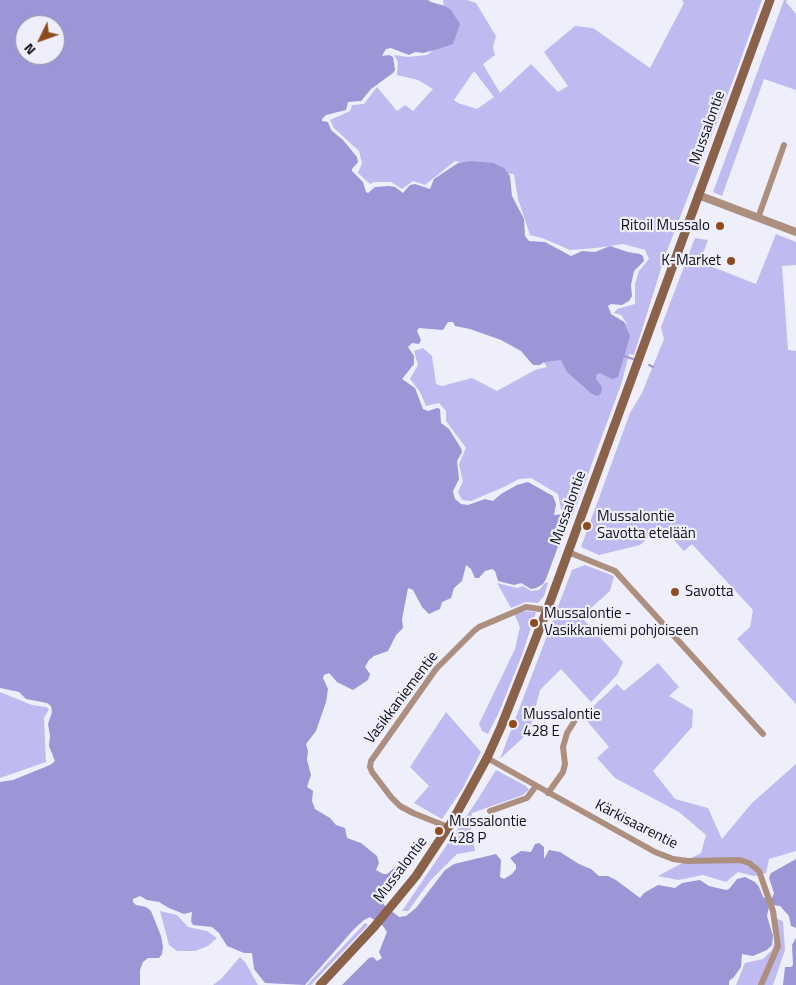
<!DOCTYPE html>
<meta charset="utf-8">
<style>
body{margin:0}
#map{position:relative;width:796px;height:985px;overflow:hidden;background:#efeefb;font-family:"Titillium Web",sans-serif}
canvas{display:block}
.north{position:absolute;left:15px;top:15px;width:50px;height:50px;box-sizing:border-box;background:#efeefb;border:1px solid #9696a0;border-radius:50%;rotate:228deg;font-size:14px;font-weight:700;line-height:20px;text-align:center;color:#111118}
.north::after{content:'';display:block;margin:auto;width:18px;height:22px;background:#8e4b1c;clip-path:polygon(50% 0,100% 100%,50% 72%,0 100%)}
</style>
<div id="map">
<canvas width="796" height="985"></canvas>
<div class="north">N</div>
</div>
<script>
const g = document.querySelector('canvas').getContext('2d');
g.lineJoin = 'round';
function paint(path, color) { g.fillStyle = color; g.fill(path, 'evenodd'); }
const poly = rows => new Path2D(rows.map(r => 'M' + r).join(''));
function strokePath(path, color, width, dash) { g.strokeStyle = color; g.lineWidth = width; g.lineCap = dash ? 'butt' : 'round'; g.setLineDash(dash || []); g.stroke(path); }
function write(font, color, halo, rows, align = 'center') {
  g.font = font + ' "Titillium Web",sans-serif'; g.lineWidth = 4.5; g.setLineDash([]); g.textBaseline = 'middle'; g.strokeStyle = halo; g.fillStyle = color; for (const [text, x, y, turn = 0] of rows) {
    g.save(); g.translate(x, y); g.rotate((+turn || 0) * Math.PI / 180); g.textAlign = isNaN(turn) ? turn : align; if (halo) g.strokeText(text, 0, 0); g.fillText(text, 0, 0); g.restore();
  }
}
paint(poly([
 [443,0,467,0,476,3,496,36,493,47,495,55,483,64,500,93,531,64,558,92,568,86,544,52,575,26,593,28,650,68,684,3,682,0,762,0,734,78,665,256,634,355,629,354,622,382,573,515,561,509,558,494,531,478,519,479,504,487,471,501,462,500,458,492,463,481,459,464,466,448,446,421,446,411,439,403,426,406,420,392,410,379,418,365,414,351,423,348,432,356,436,384,442,386,472,378,497,391,535,370,547,367,542,360,618,357,623,321,628,325,621,315,614,313,617,309,635,304,635,284,639,271,649,259,645,250,623,244,596,248,570,250,542,238,530,235,518,199,514,174,490,172,478,166,455,161,425,185,413,181,402,189,391,182,374,182,370,184,358,173,362,163,359,151,334,128,330,120,350,111,352,105,364,104,377,87,397,111,405,105,413,111,433,89,418,80,397,75,398,62,394,55,408,57,427,55,440,44,445,13],
 [474,71,494,97,477,109,458,103,454,100],
 [784,0,787,0,786,2,796,14,796,90,764,79,722,196,713,192],
 [776,234,796,242,796,265,782,266,788,350,796,351,796,704,737,639,750,627,753,610,692,544,684,551,661,526,640,545,599,555,581,547,630,413,642,393,664,339,661,327,695,238,708,240,700,262,756,284],
 [585,565,614,576,610,591,581,617,623,662,617,675,591,702,561,669,540,690,529,732,500,759,572,570],
 [546,582,548,583,544,596,538,603,526,602,511,608,497,583,517,588,523,586,531,591,539,590],
 [526,611,536,612,522,655,499,712,488,734,482,731,479,724,515,649,520,627,514,613],
 [658,663,679,687,669,696,693,710,692,727,653,771,675,799,708,808,722,839,752,803,796,764,796,851,769,859,766,873,754,876,738,872,726,882,703,875,678,880,658,876,701,853,706,835,679,812,615,778,597,758,609,747,583,716,617,684,624,691],
 [0,692,32,705,46,707,49,709,44,718,46,762,0,778],
 [446,712,481,752,463,788,442,819,414,803,429,786,410,767],
 [496,770,526,786,529,790,523,795,472,813,470,823,475,851,457,854,430,881,408,911,402,911,478,799],
 [160,911,177,915,188,927,207,931,217,938,208,946,195,951,177,951,169,945],
 [771,917,783,921,785,950,773,985,736,985,745,963,763,959,772,950,775,939],
 [365,923,368,925,311,985,307,985],
 [240,957,245,962,258,985,213,985,221,979]
]), '#bfbaef');
paint(poly([
 [0,0,428,0,431,2,445,6,451,10,460,24,453,44,438,49,423,53,415,52,409,55,391,48,386,49,382,56,389,55,393,57,395,70,393,73,371,89,361,101,348,102,346,110,326,115,322,119,322,121,328,122,331,130,343,140,357,157,358,162,352,169,352,171,363,182,366,192,368,193,375,187,389,186,395,187,403,193,410,185,415,184,430,189,434,179,458,163,471,161,493,163,504,168,510,176,512,196,524,219,525,236,529,241,545,242,571,256,582,251,595,252,610,246,628,252,640,254,643,256,644,261,634,271,631,285,632,296,629,301,622,305,611,304,608,306,611,314,624,322,630,336,618,377,612,379,600,373,596,375,596,379,602,387,601,393,598,396,592,394,567,372,561,360,544,362,540,365,533,365,521,351,501,340,470,329,455,326,453,322,448,322,443,330,419,328,417,331,421,340,419,344,412,343,408,347,414,356,414,364,402,379,415,388,423,409,428,411,437,408,440,409,441,423,449,429,461,448,462,452,457,461,459,479,453,491,455,499,461,504,468,505,485,499,493,501,501,494,517,485,528,482,553,496,556,504,554,515,565,514,566,525,546,579,543,584,536,588,531,589,521,583,514,585,498,581,495,571,492,569,485,571,479,578,475,578,471,569,466,565,462,581,454,588,451,598,442,602,440,609,429,614,422,607,413,590,408,588,402,619,403,628,396,635,388,651,374,656,369,660,365,667,370,674,368,680,353,690,337,682,329,673,324,675,323,678,328,689,326,702,316,731,306,744,308,751,307,760,311,775,307,787,313,791,312,801,315,809,330,818,336,825,345,828,347,838,361,843,377,856,379,863,376,870,383,874,387,874,399,864,395,878,383,891,380,897,385,906,399,917,406,916,416,908,445,870,454,864,496,854,501,860,500,877,504,879,512,874,516,869,516,865,510,858,521,851,531,852,535,844,539,843,544,847,544,859,549,850,560,852,579,864,591,869,599,876,608,876,616,880,640,898,644,893,658,885,675,888,682,883,700,880,709,886,726,890,729,889,737,879,745,877,755,882,759,887,763,897,771,900,774,893,769,878,771,873,796,859,796,928,791,926,789,916,780,906,772,905,769,907,767,916,773,936,772,945,767,950,753,956,742,954,741,967,734,977,729,981,729,985,342,985,369,958,373,957,377,961,382,958,379,952,387,932,383,926,370,917,364,920,354,929,305,985,265,983,254,969,252,953,244,953,227,946,219,933,212,927,193,925,191,921,192,912,184,914,169,908,159,902,147,900,140,896,133,899,133,902,136,905,146,907,151,911,161,936,163,947,162,954,159,958,148,958,143,962,140,970,140,985,0,985,0,782,13,780,50,765,55,761,49,746,50,736,48,724,52,712,51,706,47,703,26,699,19,692,0,688],
 [25,25,55,25,55,55,25,55],
 [796,938,796,985,783,985,785,967,791,967,793,965,792,945]
]), '#9c95d6');
strokePath(poly([
 [624,356,633,359],
 [649,365,653,367]
]), '#9c95d6', 2);
strokePath(poly([
 [758,218,784,145],
 [568,552,615,571,763,734],
 [487,758,655,852,673,859,688,861,740,860,749,863,759,871,773,911,778,946,761,985],
 [548,793,563,772,565,764,563,747,567,733,577,717],
 [490,811,527,798,536,786],
 [448,827,413,813,400,806,391,797,372,772,370,767,371,761,436,669,474,631,479,627,526,607,547,610]
]), '#ac8f7f', 6);
strokePath(poly([
 [698,195,796,232]
]), '#ac8f7f', 8);
strokePath(poly([
 [320,985,374,927,416,876,453,820,487,758,501,727,547,610,770,0]
]), '#8a6149', 9);
for (const [x, y, r, color] of [
 [720,226,5,"#8e4b1c"],
 [731,261,5,"#8e4b1c"],
 [587,526,5,"#8e4b1c"],
 [675,592,5,"#8e4b1c"],
 [534,623,5,"#8e4b1c"],
 [513,724,5,"#8e4b1c"],
 [439,831,5,"#8e4b1c"]
]) { const dot = new Path2D(); dot.arc(x, y, r, 0, 2 * Math.PI); g.fillStyle = color; g.fill(dot); strokePath(dot, '#efeefb', 2); }
write('15px', '#111118', '#efeefb', [
 ["Mussalontie",708,128,-70],
 ["Mussalontie",569,508,-70],
 ["Vasikkaniementie",402,698,-53],
 ["Kärkisaarentie",636,825,27],
 ["Mussalontie",401,870,-53]
]);
write('15px', '#111118', '#efeefb', [
 ["Ritoil Mussalo",710,226,"right"],
 ["K-Market",721,261,"right"],
 ["Mussalontie",597,517],
 ["Savotta etelään",597,534],
 ["Savotta",685,592],
 ["Mussalontie -",544,614],
 ["Vasikkaniemi pohjoiseen",544,631],
 ["Mussalontie",523,715],
 ["428 E",523,732],
 ["Mussalontie",449,822],
 ["428 P",449,839]
], 'left');
</script>
